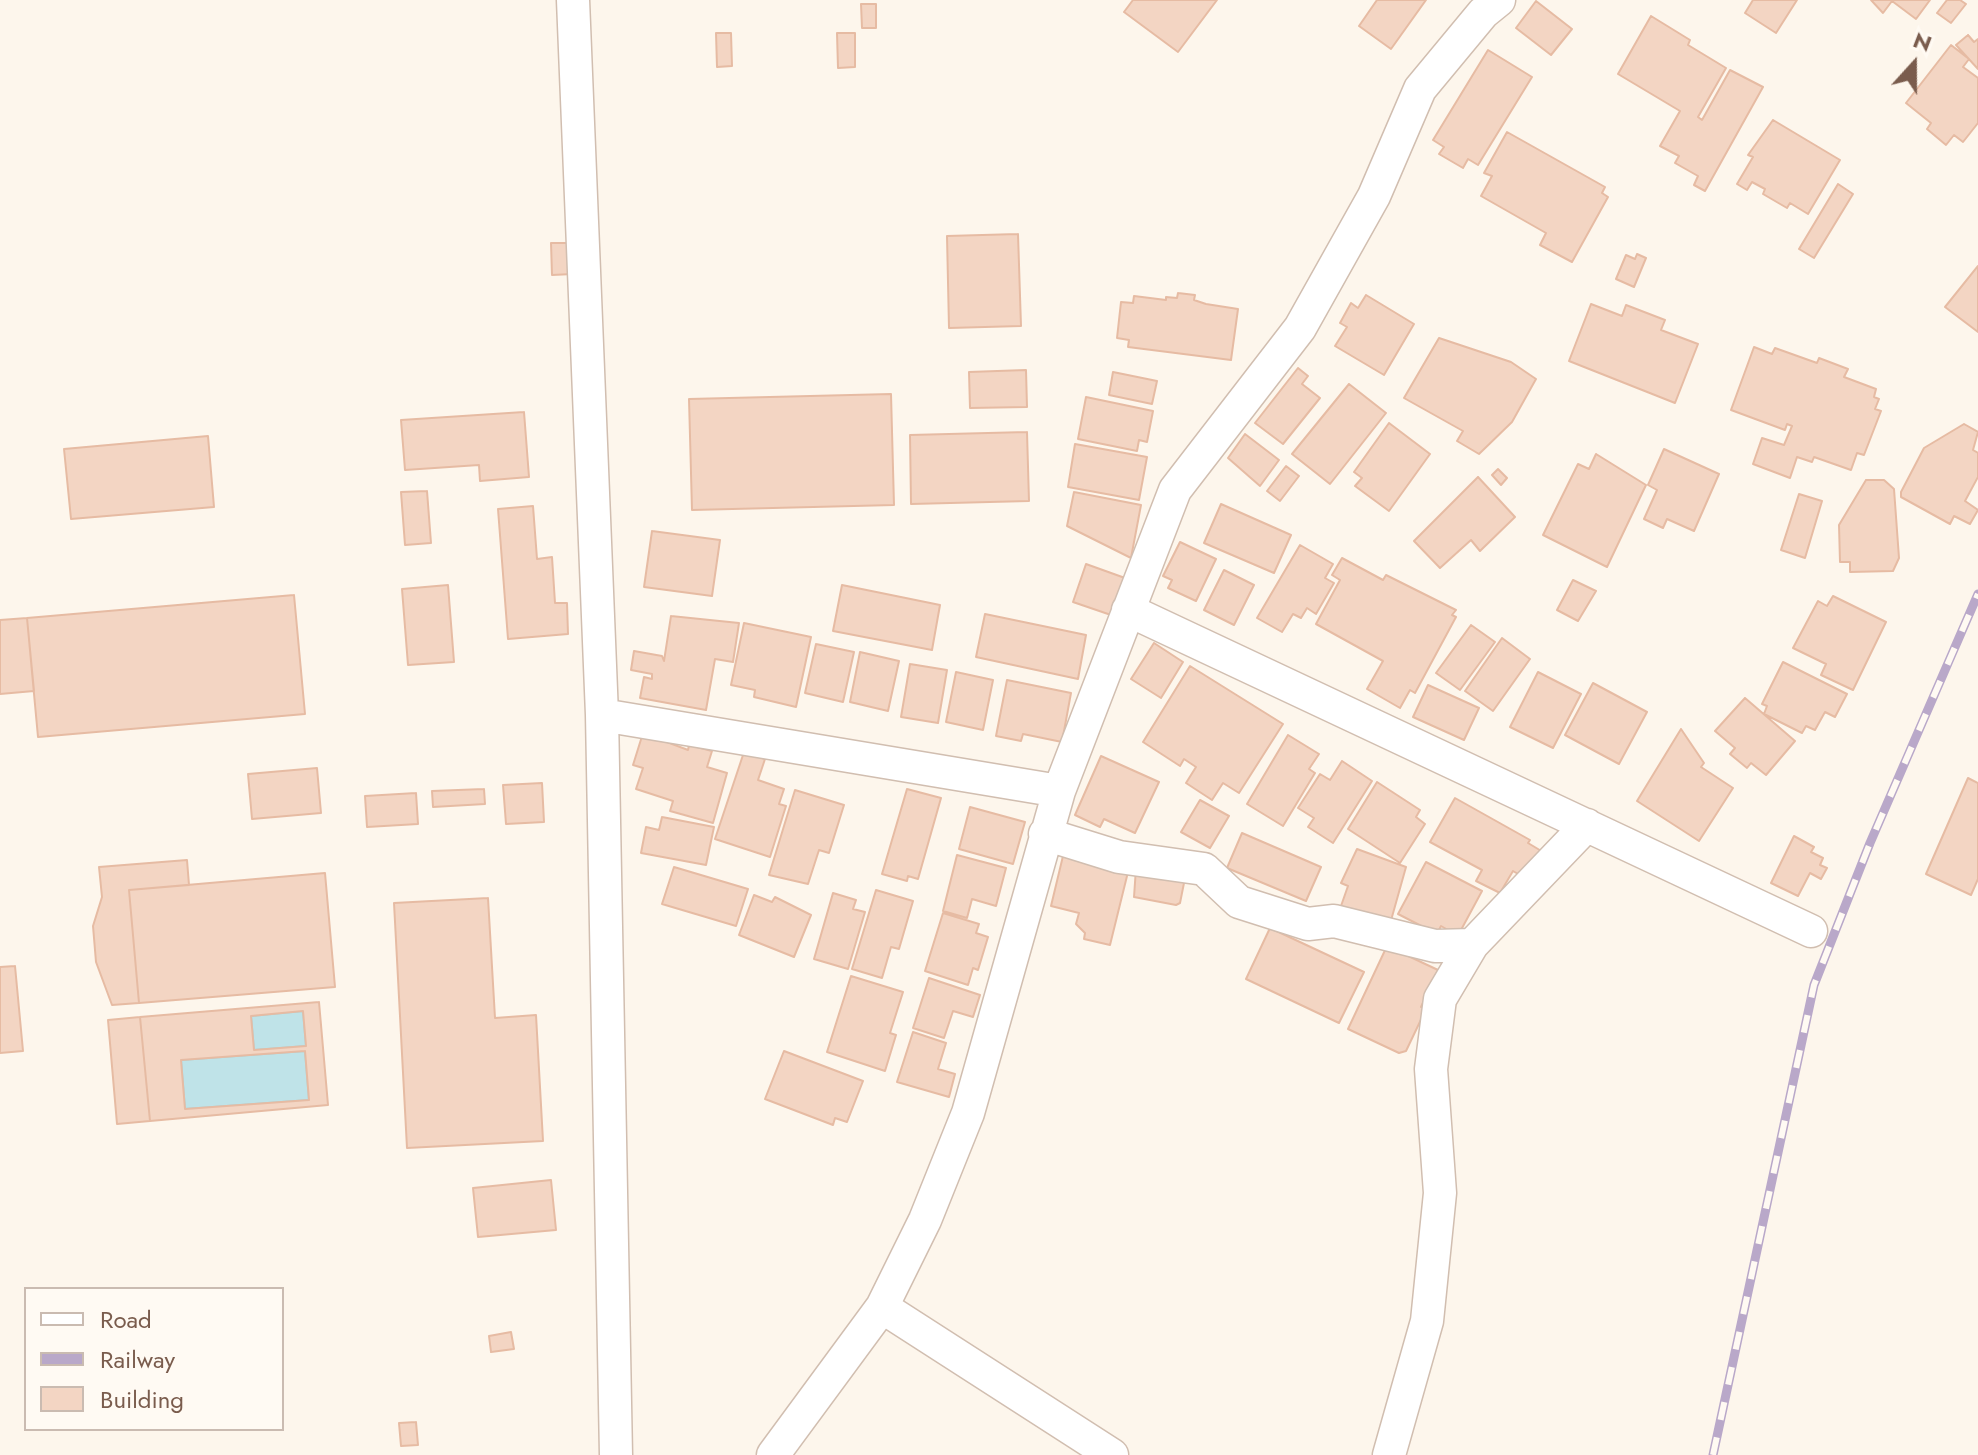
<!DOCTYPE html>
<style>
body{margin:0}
#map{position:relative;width:1978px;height:1455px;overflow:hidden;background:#fdf6ec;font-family:Jost,sans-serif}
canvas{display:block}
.legend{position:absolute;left:24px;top:1287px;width:260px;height:144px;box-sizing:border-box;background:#fffaf3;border:2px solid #cabbb1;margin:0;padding:10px 14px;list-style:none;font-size:24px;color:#7a5c4d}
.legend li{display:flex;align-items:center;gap:16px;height:40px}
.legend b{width:40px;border:2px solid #cabbb1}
.north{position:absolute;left:1874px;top:24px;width:80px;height:80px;-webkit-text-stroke:6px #fffaf3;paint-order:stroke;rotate:21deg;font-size:22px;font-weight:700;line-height:32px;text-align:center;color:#7a5c4d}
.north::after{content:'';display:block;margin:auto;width:28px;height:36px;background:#7a5c4d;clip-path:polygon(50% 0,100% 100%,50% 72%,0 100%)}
</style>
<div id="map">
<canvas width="1978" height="1455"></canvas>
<ul class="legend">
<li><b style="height:10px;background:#fff"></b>Road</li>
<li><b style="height:10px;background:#b9a8c9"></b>Railway</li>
<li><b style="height:22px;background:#f3d5c3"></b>Building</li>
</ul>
<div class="north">N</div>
</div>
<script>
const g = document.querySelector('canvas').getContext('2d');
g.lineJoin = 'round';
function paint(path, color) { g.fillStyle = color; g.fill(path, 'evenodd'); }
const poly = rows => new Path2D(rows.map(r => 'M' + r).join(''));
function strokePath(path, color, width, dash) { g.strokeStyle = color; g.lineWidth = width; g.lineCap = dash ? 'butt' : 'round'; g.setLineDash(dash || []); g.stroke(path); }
const water = poly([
 [303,1011,306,1046,254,1050,251,1016,303,1011],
 [305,1051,309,1100,185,1109,181,1060,305,1051]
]);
paint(water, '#bfe3e8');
strokePath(water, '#a5d3da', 2);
const building = poly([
 [1133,0,1217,0,1178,52,1124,12,1133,0],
 [1377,0,1426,0,1391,49,1359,26,1377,0],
 [1753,0,1797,0,1776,33,1745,13,1753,0],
 [1871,0,1930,0,1916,19,1892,1,1883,13,1871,0],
 [1947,0,1960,0,1966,4,1951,23,1937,13,1947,0],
 [1536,1,1572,29,1551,55,1516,28,1536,1],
 [861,4,876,4,876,28,862,28,861,4],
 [1651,16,1690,40,1688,45,1726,68,1698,117,1702,120,1730,70,1763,87,1705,191,1694,185,1698,176,1675,163,1679,156,1660,146,1680,111,1618,74,1651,16],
 [716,33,731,33,732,66,717,67,716,33],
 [837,33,855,33,855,67,838,68,837,33],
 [1968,35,1974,42,1978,39,1978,69,1956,45,1968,35],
 [1951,45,1969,59,1963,67,1978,78,1978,123,1963,142,1954,135,1946,145,1927,129,1931,123,1906,103,1951,45],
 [1488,50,1532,77,1478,165,1468,159,1463,168,1439,154,1444,147,1433,140,1488,50],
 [1773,120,1840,160,1808,214,1790,203,1787,208,1763,194,1765,189,1752,182,1747,190,1737,184,1753,157,1748,155,1773,120],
 [1507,132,1605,187,1602,193,1608,197,1572,262,1540,245,1546,233,1481,196,1492,176,1484,173,1507,132],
 [1838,184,1853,194,1814,258,1799,249,1838,184],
 [1018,234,1021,326,949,328,947,236,1018,234],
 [551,243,571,243,573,274,552,275,551,243],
 [1637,254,1646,258,1634,287,1616,279,1626,255,1635,259,1637,254],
 [1978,266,1978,332,1945,307,1978,266],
 [1178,293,1195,295,1194,300,1206,304,1238,309,1231,360,1128,347,1129,340,1117,338,1121,302,1133,303,1134,296,1166,300,1166,297,1177,298,1178,293],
 [1366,295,1414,324,1384,375,1335,346,1347,327,1340,323,1351,303,1358,308,1366,295],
 [1591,304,1622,316,1626,305,1665,320,1661,330,1698,344,1675,403,1569,361,1591,304],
 [1439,338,1511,362,1536,379,1512,422,1479,454,1457,441,1463,431,1404,398,1439,338],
 [1754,347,1772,354,1775,348,1817,363,1819,358,1848,369,1844,377,1876,389,1874,397,1879,399,1875,409,1881,411,1864,455,1857,453,1851,470,1814,457,1812,462,1797,457,1790,478,1753,464,1762,438,1784,445,1792,426,1787,424,1785,430,1731,410,1754,347],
 [1298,368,1308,376,1302,384,1320,398,1283,444,1255,423,1298,368],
 [1026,370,1027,407,970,408,969,372,1026,370],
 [1113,372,1157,381,1152,404,1109,395,1113,372],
 [1349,384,1386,413,1330,484,1292,454,1349,384],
 [891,394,894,505,692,510,689,399,891,394],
 [1086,397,1153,411,1147,442,1139,440,1137,451,1078,439,1086,397],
 [524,412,529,477,480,481,479,465,405,470,401,420,524,412],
 [1389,423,1430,454,1389,511,1355,486,1362,478,1354,472,1389,423],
 [1964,424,1978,432,1973,450,1978,453,1978,477,1965,501,1978,510,1970,524,1954,516,1950,524,1901,497,1901,492,1924,448,1964,424],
 [1027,432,1029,501,911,504,910,435,1027,432],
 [1245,434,1279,460,1260,486,1228,458,1245,434],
 [208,436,214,507,71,519,64,449,208,436],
 [1075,444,1147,457,1139,500,1068,487,1075,444],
 [1664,449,1719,474,1694,531,1667,519,1663,528,1644,519,1657,490,1648,485,1664,449],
 [1596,454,1646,485,1607,567,1543,535,1578,464,1589,469,1596,454],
 [1286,466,1299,476,1280,501,1267,491,1286,466],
 [1498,469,1507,478,1501,485,1492,475,1498,469],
 [1478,477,1515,517,1480,551,1471,540,1440,568,1414,541,1478,477],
 [1866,480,1884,480,1894,489,1899,558,1893,571,1850,572,1850,562,1840,562,1839,525,1866,480],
 [427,491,431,543,405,545,401,492,427,491],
 [1074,492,1141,505,1131,558,1067,526,1074,492],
 [1799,494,1822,501,1805,558,1781,550,1799,494],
 [1221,504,1291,535,1274,573,1204,543,1221,504],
 [533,506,537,559,552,557,555,603,567,603,568,634,508,639,498,509,533,506],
 [652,531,720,540,712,596,644,587,652,531],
 [1180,542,1216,559,1196,601,1168,588,1172,580,1163,576,1180,542],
 [1300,545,1333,564,1325,578,1334,583,1316,614,1307,608,1301,618,1293,614,1282,632,1257,618,1300,545],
 [1342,558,1383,580,1386,575,1456,610,1452,615,1456,617,1415,693,1410,690,1400,708,1367,689,1383,661,1316,624,1340,580,1332,575,1342,558],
 [1086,564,1125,578,1111,615,1073,602,1086,564],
 [1224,570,1254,585,1234,625,1204,610,1224,570],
 [1573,580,1596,591,1578,621,1557,610,1573,580],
 [448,585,454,662,408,665,402,589,448,585],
 [842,585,940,605,932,650,833,631,842,585],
 [294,595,305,714,38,737,27,618,294,595],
 [1833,596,1886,622,1853,690,1821,675,1826,664,1793,648,1818,601,1827,606,1833,596],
 [985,614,1086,635,1078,679,976,657,985,614],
 [671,616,739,623,733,662,715,659,706,710,640,698,644,677,652,679,652,674,631,670,634,651,662,656,664,661,671,616],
 [27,618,34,691,0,694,0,620,27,618],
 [744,623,811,637,796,707,754,697,755,690,731,685,744,623],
 [1471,625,1495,642,1460,690,1436,673,1471,625],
 [1502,638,1530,659,1493,711,1465,691,1502,638],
 [1154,643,1183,662,1161,698,1131,679,1154,643],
 [816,644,854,652,843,702,805,693,816,644],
 [860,652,899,661,888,711,850,702,860,652],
 [1783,662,1847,694,1835,717,1825,712,1815,730,1806,726,1802,733,1764,714,1767,706,1762,704,1783,662],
 [910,664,947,670,938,723,901,717,910,664],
 [1190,666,1283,724,1239,793,1223,783,1212,800,1186,783,1196,767,1184,759,1180,766,1143,742,1190,666],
 [956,672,993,680,983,730,946,722,956,672],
 [1538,672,1581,694,1553,748,1510,727,1538,672],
 [1007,680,1071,693,1062,742,1023,734,1021,741,996,736,1007,680],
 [1593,683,1647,712,1619,764,1565,735,1593,683],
 [1428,685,1479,708,1464,740,1413,717,1428,685],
 [1745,698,1795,741,1766,775,1751,763,1747,768,1730,754,1735,748,1715,731,1745,698],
 [1681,729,1704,763,1701,767,1733,788,1699,841,1637,801,1681,729],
 [643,733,688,750,689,745,712,751,707,767,727,773,713,823,670,811,673,801,636,789,643,768,633,765,643,733],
 [1288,735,1319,754,1309,769,1315,773,1283,826,1247,804,1288,735],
 [744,752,765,759,758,780,784,789,779,804,786,806,770,857,715,839,744,752],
 [1101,756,1159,782,1135,833,1104,819,1100,827,1075,815,1101,756],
 [1342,761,1372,781,1333,843,1308,827,1314,818,1298,808,1320,774,1330,780,1342,761],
 [317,768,321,813,252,819,248,774,317,768],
 [1968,778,1978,783,1978,879,1971,895,1926,874,1968,778],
 [1377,782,1420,810,1416,817,1425,824,1400,863,1348,829,1377,782],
 [542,783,544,822,506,824,503,785,542,783],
 [484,789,485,804,433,807,432,791,484,789],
 [907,789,941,798,918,879,908,876,907,881,882,874,907,789],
 [795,790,844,805,829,853,819,850,808,884,769,875,795,790],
 [416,793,418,824,367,827,365,796,416,793],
 [1455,798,1530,840,1528,843,1543,852,1518,874,1513,871,1500,893,1476,881,1482,870,1430,842,1455,798],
 [1200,800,1229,816,1210,848,1181,832,1200,800],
 [970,807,1025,822,1013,864,959,849,970,807],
 [662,817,714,827,706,865,641,853,646,827,659,830,662,817],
 [1242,833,1321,867,1306,901,1227,868,1242,833],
 [1794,836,1814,847,1811,852,1823,858,1820,865,1827,868,1821,879,1810,873,1798,896,1771,883,1794,836],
 [1357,849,1406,867,1390,924,1341,906,1348,886,1341,883,1357,849],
 [957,855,1006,868,996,906,972,899,967,918,943,911,957,855],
 [1063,856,1128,872,1110,945,1084,939,1085,933,1076,924,1079,913,1051,906,1063,856],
 [187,860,189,885,129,890,139,1003,112,1005,96,962,93,926,102,897,99,867,187,860],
 [1426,862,1482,891,1461,930,1458,929,1455,934,1441,926,1437,934,1398,914,1426,862],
 [674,867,748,889,736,926,662,904,674,867],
 [1136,868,1185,878,1180,903,1176,905,1134,897,1136,868],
 [325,873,335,987,139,1003,129,890,325,873],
 [876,890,913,901,899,949,891,947,882,978,852,969,876,890],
 [833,893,856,900,853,909,865,912,848,969,814,959,833,893],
 [754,895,772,902,775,897,811,915,794,957,739,935,754,895],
 [488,898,495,1018,536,1015,543,1141,407,1148,394,903,488,898],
 [943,913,979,924,976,933,988,937,978,970,973,968,968,985,925,971,943,913],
 [1270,928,1364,972,1339,1023,1246,979,1270,928],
 [1387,946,1438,970,1421,1007,1427,1007,1406,1051,1399,1053,1348,1029,1387,946],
 [15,966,23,1051,0,1053,0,967,15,966],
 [851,976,903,992,890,1033,896,1035,885,1071,827,1052,851,976],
 [929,978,980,995,973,1017,953,1011,944,1038,913,1028,929,978],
 [319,1002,328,1105,150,1121,140,1017,319,1002],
 [303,1011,306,1046,254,1050,251,1016,303,1011],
 [305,1051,309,1100,185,1109,181,1060,305,1051],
 [140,1017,150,1121,117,1124,108,1020,140,1017],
 [913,1032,946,1043,938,1069,955,1074,949,1097,897,1082,913,1032],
 [784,1051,863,1081,847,1122,835,1118,833,1125,765,1099,784,1051],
 [551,1180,556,1230,478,1237,473,1188,551,1180],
 [511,1332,514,1349,491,1352,489,1336,511,1332],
 [416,1422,418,1445,401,1446,399,1423,416,1422]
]);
paint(building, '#f3d5c3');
strokePath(building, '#e6bba3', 2);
const street = poly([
 [573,0,602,715,616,1455],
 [1128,610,1811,931],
 [602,715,1059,791],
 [1045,834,1119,857,1204,869,1239,902,1308,924,1334,921,1435,946,1472,945],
 [882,1307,1112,1455],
 [773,1455,882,1307,925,1220,968,1113,1059,791,1175,490,1300,328,1374,196,1420,89,1483,13,1499,0],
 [1389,1455,1427,1321,1440,1193,1431,1069,1440,999,1472,945,1587,825]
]);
strokePath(street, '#d1beb0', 35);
strokePath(street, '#fff', 32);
const rail = poly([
 [1713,1455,1814,985,1870,843,1978,594]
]);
strokePath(rail, '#b9a8c9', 9);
strokePath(rail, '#fffaf3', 6, [18]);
</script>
